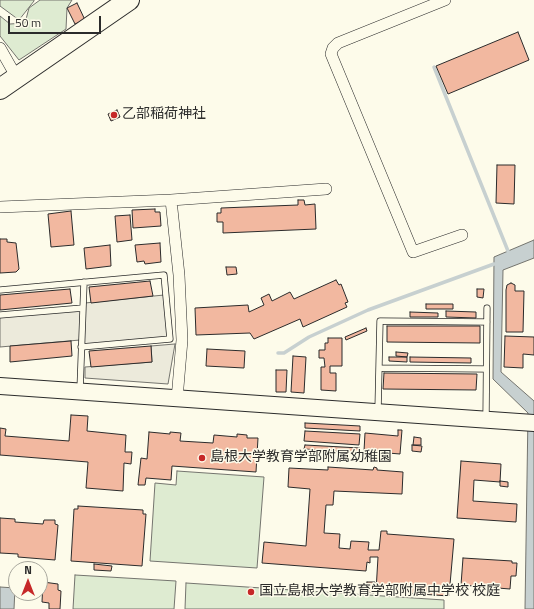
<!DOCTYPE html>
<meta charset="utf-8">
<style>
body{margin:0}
#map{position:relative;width:534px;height:609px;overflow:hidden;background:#fdfbea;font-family:"Titillium Web",sans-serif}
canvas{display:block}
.north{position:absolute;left:8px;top:561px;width:40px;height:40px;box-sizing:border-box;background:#fdfbea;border:1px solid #a9a89e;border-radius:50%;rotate:0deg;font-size:11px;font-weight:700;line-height:16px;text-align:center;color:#2b2b2b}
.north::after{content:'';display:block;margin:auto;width:14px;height:18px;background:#c62828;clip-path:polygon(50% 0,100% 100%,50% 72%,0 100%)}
.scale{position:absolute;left:8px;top:16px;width:93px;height:18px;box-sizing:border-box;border:2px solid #2b2b2b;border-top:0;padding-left:5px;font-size:12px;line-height:14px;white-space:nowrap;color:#2b2b2b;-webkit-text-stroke:3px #fdfbea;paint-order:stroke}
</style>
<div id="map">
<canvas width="534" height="609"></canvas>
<div class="north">N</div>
<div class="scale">50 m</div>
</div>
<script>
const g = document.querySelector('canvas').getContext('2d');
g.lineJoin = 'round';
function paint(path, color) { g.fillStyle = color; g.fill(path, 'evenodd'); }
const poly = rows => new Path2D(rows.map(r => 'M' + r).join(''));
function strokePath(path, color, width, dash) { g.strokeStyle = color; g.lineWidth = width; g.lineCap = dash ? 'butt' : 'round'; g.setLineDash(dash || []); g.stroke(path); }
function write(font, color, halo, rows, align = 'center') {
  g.font = font + ' "Titillium Web","Noto Sans JP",sans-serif'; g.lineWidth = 3; g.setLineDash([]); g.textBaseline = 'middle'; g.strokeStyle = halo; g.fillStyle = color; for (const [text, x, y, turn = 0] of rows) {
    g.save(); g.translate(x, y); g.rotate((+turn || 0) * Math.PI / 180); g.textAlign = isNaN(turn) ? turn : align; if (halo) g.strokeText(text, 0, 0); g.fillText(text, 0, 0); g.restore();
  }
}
const green = poly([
 [0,0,34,0,34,1,19,20,0,6,0,0],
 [40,0,72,0,67,8,66,29,19,60,0,36,0,16,10,24,25,23,29,8,40,0],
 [177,471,264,477,257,568,150,561,155,483,176,485,177,471],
 [75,575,176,581,174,609,73,609,75,575],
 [186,583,444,600,444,609,185,609,186,583]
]);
paint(green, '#deebd1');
strokePath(green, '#74746e', 1);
const parking = poly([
 [164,295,168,338,83,345,85,303,164,295],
 [81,310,80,340,0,347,0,317,81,310],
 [175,344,168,384,85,378,85,367,152,362,151,346,175,344]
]);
paint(parking, '#eceadb');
strokePath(parking, '#74746e', 1);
const water = poly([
 [534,240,534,258,503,270,501,372,534,401,534,609,525,609,528,413,493,379,494,257,534,240],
 [0,587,15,588,14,609,0,609,0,587]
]);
paint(water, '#c7d0d0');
strokePath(water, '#74746e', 1);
strokePath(poly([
 [434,67,508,251],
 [278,353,284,353,309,337,368,310,494,264]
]), '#c7d0d0', 3.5);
const building = poly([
 [77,3,85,20,75,24,67,8,77,3],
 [518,32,529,60,448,94,436,66,518,32],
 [117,110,120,117,111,121,108,114,117,110],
 [497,165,515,165,514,204,496,203,497,165],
 [298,200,304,200,305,205,315,204,316,229,223,233,223,222,217,222,217,213,221,213,221,208,298,205,298,200],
 [155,209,155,212,160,212,161,226,133,228,132,210,155,209],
 [71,211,74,245,51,247,48,214,71,211],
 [130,215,132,240,117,242,115,216,130,215],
 [0,239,7,239,7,242,16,243,19,269,16,272,0,273,0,239],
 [160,243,161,262,145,264,144,261,137,262,135,245,160,243],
 [110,245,111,266,86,269,84,248,110,245],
 [226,267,236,267,237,274,227,275,226,267],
 [336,280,339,285,341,284,348,302,345,303,347,307,303,327,300,319,254,339,250,333,196,335,195,308,248,305,249,312,264,305,261,298,269,294,272,301,290,292,294,299,336,280],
 [150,281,153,296,91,303,89,287,150,281],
 [511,283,515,285,515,291,524,291,523,332,506,332,506,290,507,285,511,283],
 [70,289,72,303,0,310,0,295,70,289],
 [477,289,484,289,483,298,477,297,477,289],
 [426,304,453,304,453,309,426,309,426,304],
 [446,311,476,312,476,318,446,317,446,311],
 [410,312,438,313,438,317,410,317,410,312],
 [387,326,480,326,480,343,387,342,387,326],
 [366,328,367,331,346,340,345,337,366,328],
 [505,336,534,337,534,355,523,354,523,368,504,367,505,336],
 [328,338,342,338,342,366,330,366,330,373,336,373,336,391,321,390,321,367,325,367,324,358,319,358,319,350,325,350,325,343,328,343,328,338],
 [71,341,72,356,10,362,10,346,71,341],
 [151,346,152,362,91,367,89,351,151,346],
 [207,349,245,351,244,368,206,366,207,349],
 [396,352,408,353,407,357,396,356,396,352],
 [293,356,306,357,304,393,291,392,293,356],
 [389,357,407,357,407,362,389,361,389,357],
 [410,357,471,358,471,363,410,362,410,357],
 [276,370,287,370,286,392,276,392,276,370],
 [384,373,477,374,476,390,383,389,384,373],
 [71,415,88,416,87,431,126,435,125,452,132,452,131,464,124,463,123,491,86,488,88,462,0,455,0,428,6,429,5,436,69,441,71,415],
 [305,423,360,426,360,431,305,428,305,423],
 [398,430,402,430,400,454,364,451,365,433,398,436,398,430],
 [305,431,360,434,359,445,304,441,305,431],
 [149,432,170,434,170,432,181,433,180,441,213,443,214,435,237,437,237,434,247,435,247,438,258,438,256,472,172,466,171,480,146,478,145,485,138,485,141,458,147,459,149,432],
 [414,437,421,438,421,445,413,445,414,437],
 [305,445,360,448,360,453,304,449,305,445],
 [412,445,422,446,421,452,412,451,412,445],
 [461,461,501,464,500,482,474,480,473,501,517,504,516,522,457,518,461,461],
 [328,467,373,470,374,467,377,468,377,470,403,472,402,494,334,491,333,505,326,505,324,533,340,534,339,548,350,549,351,541,369,542,368,550,379,550,381,531,387,531,387,534,454,539,449,596,376,591,378,557,370,557,370,563,367,562,366,571,262,563,264,542,306,546,310,489,288,487,289,468,328,470,328,467],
 [500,481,508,482,508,487,500,486,500,481],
 [78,506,143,510,143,514,146,514,142,566,71,561,74,509,78,509,78,506],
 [0,518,15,519,15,522,43,524,44,520,55,520,55,524,58,525,55,560,18,557,18,554,0,553,0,518],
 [463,558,512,561,512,563,517,563,516,576,511,576,510,589,461,585,463,558],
 [94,564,112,566,111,571,94,570,94,564],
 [43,582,58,584,58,590,61,591,60,609,49,609,49,603,42,602,43,582],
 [367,582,375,582,374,593,366,592,367,582]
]);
paint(building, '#f2b8a0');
strokePath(building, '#2b2b2b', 1);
const lane = poly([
 [0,290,164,275,170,339,81,347],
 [0,315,83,308],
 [379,368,486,369],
 [80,390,84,282],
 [378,410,380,321,487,322],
 [486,418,487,308]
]);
const street = poly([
 [445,0,338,43,333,48,331,54,413,252,462,235],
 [0,48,17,78],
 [0,207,171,200],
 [177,399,182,340,179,275,171,200,326,189]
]);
const secondary = poly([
 [0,386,534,423]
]);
const highway = poly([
 [0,89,129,0]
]);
strokePath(lane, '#2b2b2b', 7);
strokePath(street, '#2b2b2b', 12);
strokePath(secondary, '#2b2b2b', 18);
strokePath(highway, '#2b2b2b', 22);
strokePath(lane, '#fdfbea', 5.5);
strokePath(street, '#fdfbea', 11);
strokePath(secondary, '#fdfbea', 16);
strokePath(highway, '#fdfbea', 20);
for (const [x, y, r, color] of [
 [114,115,4,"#c62828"],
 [202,458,4,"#c62828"],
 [251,592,4,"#c62828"]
]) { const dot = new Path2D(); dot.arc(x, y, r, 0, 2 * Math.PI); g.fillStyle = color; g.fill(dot); strokePath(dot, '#fdfbea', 1.5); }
write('14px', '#2b2b2b', '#fdfbea', [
 ["乙部稲荷神社",122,115],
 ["島根大学教育学部附属幼稚園",210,458],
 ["国立島根大学教育学部附属中学校 校庭",259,592]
], 'left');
</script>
